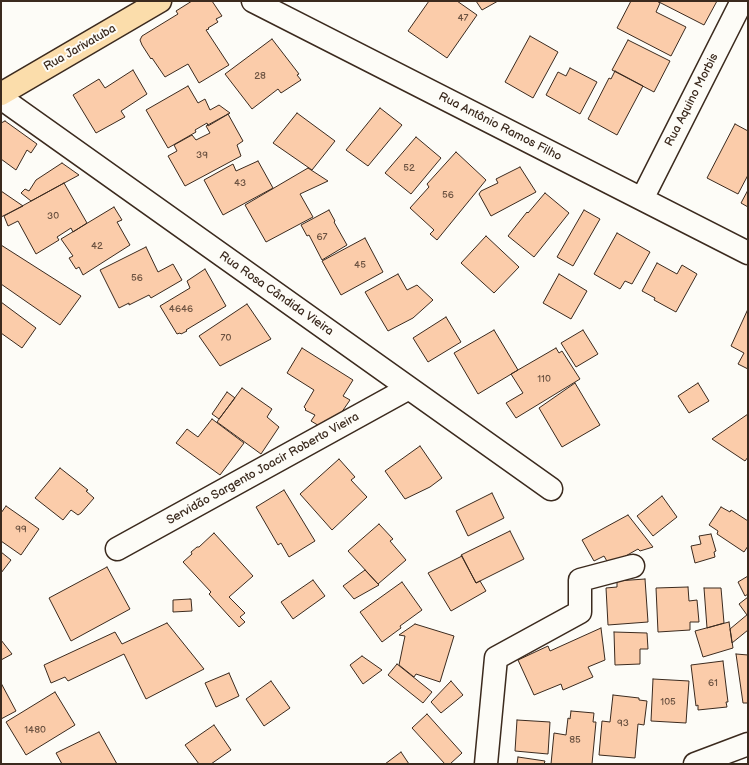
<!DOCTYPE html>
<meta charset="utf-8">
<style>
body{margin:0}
#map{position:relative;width:749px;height:765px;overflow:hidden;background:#fdfcf7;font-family:"Balsamiq Sans",sans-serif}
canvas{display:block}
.frame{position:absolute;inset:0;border:2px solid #3b2a1e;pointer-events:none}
</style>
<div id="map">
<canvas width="749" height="765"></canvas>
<div class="frame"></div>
</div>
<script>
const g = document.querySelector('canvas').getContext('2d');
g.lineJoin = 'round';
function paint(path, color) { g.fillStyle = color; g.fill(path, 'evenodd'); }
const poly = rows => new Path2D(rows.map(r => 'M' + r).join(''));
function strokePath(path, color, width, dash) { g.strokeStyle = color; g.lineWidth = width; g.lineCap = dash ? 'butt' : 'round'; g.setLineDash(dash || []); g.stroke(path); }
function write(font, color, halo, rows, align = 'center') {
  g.font = font + ' "Balsamiq Sans",sans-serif'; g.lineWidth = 4; g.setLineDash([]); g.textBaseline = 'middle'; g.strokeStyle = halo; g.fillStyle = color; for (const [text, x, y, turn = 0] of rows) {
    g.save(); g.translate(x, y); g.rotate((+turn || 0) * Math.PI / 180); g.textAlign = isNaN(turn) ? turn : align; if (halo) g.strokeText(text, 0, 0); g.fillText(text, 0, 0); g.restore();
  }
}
const building = poly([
 [192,1,212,1,222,16,216,19,218,22,208,28,209,29,206,30,229,65,199,83,188,64,165,77,152,58,151,59,142,45,140,40,142,36,178,14,176,11,192,1],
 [429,1,457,1,477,15,447,58,408,31,429,1],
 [476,1,498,1,482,10,476,1],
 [631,1,657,1,660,3,656,12,686,27,671,56,617,28,631,1],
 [657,1,717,1,704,25,657,1],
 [530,36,558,52,533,98,505,82,530,36],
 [272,39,299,74,297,75,301,80,281,93,278,89,252,109,225,74,272,39],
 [628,40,670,61,654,92,612,70,628,40],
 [570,68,597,82,580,114,546,95,558,72,566,76,570,68],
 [133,70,147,94,121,111,125,117,96,133,73,95,99,79,105,88,133,70],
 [615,71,643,86,617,135,588,119,609,78,611,79,615,71],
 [188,86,198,103,205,99,210,110,219,105,230,113,208,126,207,123,195,130,196,132,168,148,146,110,188,86],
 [380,108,402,125,368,166,346,150,380,108],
 [297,113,335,141,312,170,273,143,297,113],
 [228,114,243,141,237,145,241,156,185,186,168,156,177,151,174,145,192,135,196,140,210,133,206,126,228,114],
 [5,121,37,144,31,153,27,150,16,170,1,159,1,123,5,121],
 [735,124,748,131,748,175,738,194,707,178,735,124],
 [416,137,441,158,411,194,385,173,416,137],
 [456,152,486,180,437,240,430,234,434,230,410,208,429,187,427,184,456,152],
 [258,161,273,188,223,215,204,180,233,164,236,171,258,161],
 [62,163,79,175,31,201,21,193,25,189,29,191,36,180,62,163],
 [520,167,536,192,491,216,479,194,481,191,498,183,496,179,520,167],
 [308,168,328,181,300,194,313,217,266,242,245,205,308,168],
 [64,183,87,223,73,232,71,228,57,237,59,240,36,254,18,221,8,226,4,216,64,183],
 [748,190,748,207,741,203,748,190],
 [1,191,23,206,1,217,1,191],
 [545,193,569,213,534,257,508,236,527,212,528,213,545,193],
 [114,207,122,220,117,222,130,245,83,275,79,267,76,269,69,258,73,256,61,239,114,207],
 [329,210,335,221,334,222,347,245,322,260,309,235,307,236,301,225,329,210],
 [584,210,600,219,573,266,557,257,584,210],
 [617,233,650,252,632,284,625,281,620,289,594,274,617,233],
 [486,236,519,267,494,293,461,263,486,236],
 [365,238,383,272,341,295,322,261,365,238],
 [1,245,81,296,60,325,1,284,1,245],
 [146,247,158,272,173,264,182,280,151,298,149,295,129,305,129,303,119,308,100,270,146,247],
 [657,263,677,274,682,265,697,274,676,312,654,300,655,298,642,291,657,263],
 [205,269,226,306,186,330,187,331,181,334,180,333,177,334,160,306,190,288,187,281,205,269],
 [398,274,407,290,417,285,433,300,413,318,388,331,365,292,398,274],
 [559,274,587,291,571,319,543,303,559,274],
 [1,302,36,328,22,348,1,333,1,302],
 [247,304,271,339,220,366,199,336,247,304],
 [748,309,748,369,738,364,744,353,731,346,748,309],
 [446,317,461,342,428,362,413,338,446,317],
 [494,330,518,370,478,394,454,353,494,330],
 [583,330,598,354,576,367,561,343,583,330],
 [302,348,353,380,343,396,350,400,337,419,333,417,329,424,324,421,321,427,311,421,315,415,305,410,306,409,304,407,314,390,287,373,302,348],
 [556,348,559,353,562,351,580,379,516,418,506,403,523,393,511,374,556,348],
 [575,383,600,425,562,447,539,408,575,383],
 [698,383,709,401,689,413,678,396,698,383],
 [242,388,272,409,267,417,279,427,261,454,217,422,242,388],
 [227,392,235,398,219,419,212,414,227,392],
 [748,414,748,457,745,461,712,439,748,414],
 [212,419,244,443,220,475,176,443,187,429,198,437,212,419],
 [420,446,442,478,430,487,405,499,385,471,420,446],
 [339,459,355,477,351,480,367,497,332,530,300,494,339,459],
 [60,468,88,490,86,491,94,498,81,513,78,515,71,510,63,520,35,498,60,468],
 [284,490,315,541,289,557,281,543,278,545,256,507,284,490],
 [492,493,504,518,468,536,456,511,492,493],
 [662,496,677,517,653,536,637,516,662,496],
 [6,506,39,529,21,555,1,541,1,513,6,506],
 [721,507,730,512,731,510,748,521,748,546,744,552,717,534,718,531,709,525,721,507],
 [628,515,653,547,640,551,638,549,622,558,608,563,604,556,594,561,582,540,628,515],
 [379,524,393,539,390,541,406,560,378,584,348,551,379,524],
 [510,531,524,559,476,583,461,555,510,531],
 [214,533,253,576,229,597,245,613,240,617,245,622,239,627,209,594,211,592,183,562,192,554,191,552,197,547,199,547,214,533],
 [711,534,716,551,714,552,715,557,695,563,691,546,701,544,699,536,711,534],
 [1,552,11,560,1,573,1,552],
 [462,556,476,583,480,581,486,591,451,611,428,573,462,556],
 [107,567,130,609,71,641,49,598,107,567],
 [365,570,379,585,354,599,343,586,365,570],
 [748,576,748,594,745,596,738,582,748,576],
 [645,579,648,622,608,625,606,588,617,587,617,581,645,579],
 [313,580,325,596,293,619,281,602,313,580],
 [402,582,422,610,400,626,401,628,382,642,360,612,402,582],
 [688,587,689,601,697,600,699,622,690,622,690,630,658,632,656,588,688,587],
 [704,588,721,588,724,623,707,628,704,588],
 [748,597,748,614,747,615,739,604,748,597],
 [190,599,191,599,192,611,173,612,173,600,190,599],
 [748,614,748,630,732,643,730,629,748,614],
 [729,622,733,648,703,657,695,631,729,622],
 [167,623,204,669,146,699,124,654,68,681,65,677,51,683,44,665,115,632,122,644,167,623],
 [415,624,454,636,440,682,416,674,414,677,399,665,405,636,399,635,415,624],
 [601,628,605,660,588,667,593,677,563,690,561,684,534,695,518,660,548,646,550,651,601,628],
 [614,632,647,633,648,649,640,649,640,664,615,665,614,632],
 [1,640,12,654,1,660,1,640],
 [736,654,748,655,748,703,743,703,736,654],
 [362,656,382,670,363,684,350,665,362,656],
 [723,661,728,702,726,702,727,707,698,710,698,705,696,706,691,665,723,661],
 [397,664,432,692,423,703,388,675,397,664],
 [229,673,239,696,216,707,205,683,229,673],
 [653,679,689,681,686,723,651,721,653,679],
 [271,681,290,708,264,726,246,699,271,681],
 [451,681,463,695,441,713,431,702,451,681],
 [1,683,16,711,1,719,1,683],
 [55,692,75,725,26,755,6,722,55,692],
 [613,695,639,698,639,700,647,701,644,725,638,724,635,758,599,755,602,721,610,722,613,695],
 [571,711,594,713,593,722,596,722,592,764,551,764,554,733,566,735,568,718,570,719,571,711],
 [427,714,462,753,450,764,445,764,412,728,427,714],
 [517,720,550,722,548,754,515,751,517,720],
 [214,725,231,750,211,764,199,764,185,745,214,725],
 [99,732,117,764,62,764,56,753,99,732],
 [401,752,409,764,385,764,401,752],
 [518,757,545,761,544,764,517,764,518,757]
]);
paint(building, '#fbccaa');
strokePath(building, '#3b2a1e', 1);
const minor = poly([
 [253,1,748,253],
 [1,98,551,489],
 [642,199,742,1],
 [117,549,409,388],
 [486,764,496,658,580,612,580,580,633,566],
 [695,764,748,744]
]);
const major = poly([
 [1,94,160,1]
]);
strokePath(minor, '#3b2a1e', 25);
strokePath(major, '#3b2a1e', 25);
strokePath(minor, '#fdfcf7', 22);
strokePath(major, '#fbddab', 22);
write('10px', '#6b5241', null, [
 ["47",463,18],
 ["28",260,76],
 ["39",202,155],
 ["52",409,168],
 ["43",240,183],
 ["56",448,195],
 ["30",53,216],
 ["67",322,237],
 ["42",97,246],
 ["45",360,265],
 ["56",137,278],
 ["4646",181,309],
 ["70",226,338],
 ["110",544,379],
 ["99",21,529],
 ["61",713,683],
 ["105",668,702],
 ["93",623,723],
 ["1480",35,730],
 ["85",575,740]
]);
write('12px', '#3b2a1e', '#fdfcf7', [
 ["Rua Jarivatuba",80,48,-30],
 ["Rua Aquino Morbis",692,100,-63],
 ["Rua Antônio Ramos Filho",500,127,27],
 ["Rua Rosa Cândida Vieira",276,294,35],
 ["Servidão Sargento Joacir Roberto Vieira",263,469,-29]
]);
</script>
